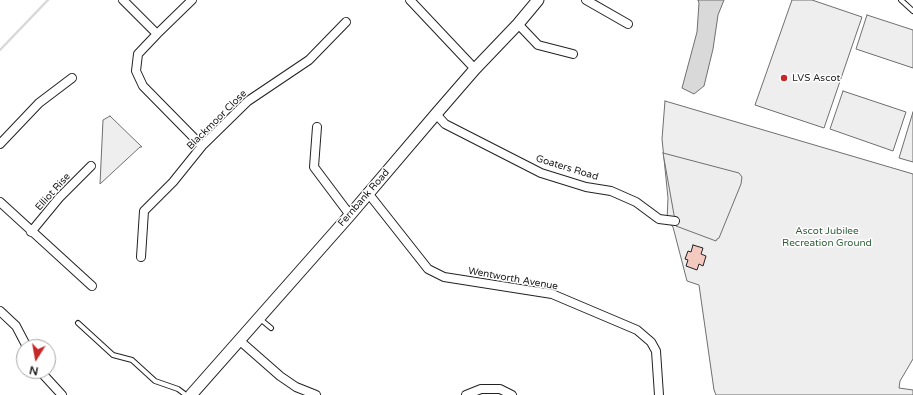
<!DOCTYPE html>
<style>
body{margin:0}
#map{position:relative;width:913px;height:395px;overflow:hidden;background:#fff;font-family:"Varela Round",sans-serif}
canvas{display:block}
.north{position:absolute;left:16px;top:339px;width:40px;height:40px;box-sizing:border-box;background:#fff;border:1px solid #a7a7a7;border-radius:50%;rotate:191deg;font-size:11px;font-weight:700;line-height:16px;text-align:center;color:#222}
.north::after{content:'';display:block;margin:auto;width:14px;height:18px;background:#c62828;clip-path:polygon(50% 0,100% 100%,50% 72%,0 100%)}
</style>
<div id="map">
<canvas width="913" height="395"></canvas>
<div class="north">N</div>
</div>
<script>
const g = document.querySelector('canvas').getContext('2d');
g.lineJoin = 'round';
function paint(path, color) { g.fillStyle = color; g.fill(path, 'evenodd'); }
const poly = rows => new Path2D(rows.map(r => 'M' + r).join(''));
function strokePath(path, color, width, dash) { g.strokeStyle = color; g.lineWidth = width; g.lineCap = dash ? 'butt' : 'round'; g.setLineDash(dash || []); g.stroke(path); }
function write(font, color, halo, rows, align = 'center') {
  g.font = font + ' "Varela Round",sans-serif'; g.lineWidth = 3; g.setLineDash([]); g.textBaseline = 'middle'; g.strokeStyle = halo; g.fillStyle = color; for (const [text, x, y, turn = 0] of rows) {
    g.save(); g.translate(x, y); g.rotate((+turn || 0) * Math.PI / 180); g.textAlign = isNaN(turn) ? turn : align; if (halo) g.strokeText(text, 0, 0); g.fillText(text, 0, 0); g.restore();
  }
}
const green = poly([
 [792,0,812,0,862,17,824,128,755,105,792,0],
 [867,15,913,30,913,68,856,49,867,15],
 [843,91,906,112,893,151,830,129,843,91],
 [665,101,913,174,913,359,900,381,899,388,913,390,913,395,716,395,714,390,699,285,687,281,673,227,667,221,668,198,662,139,665,101],
 [913,112,913,162,899,158,913,112],
 [110,116,142,147,140,147,100,184,103,120,110,116]
]);
paint(green, '#eee');
strokePath(green, '#6f6f6f', 1);
const parking = poly([
 [663,153,739,173,742,177,741,184,719,238,717,239,716,241,676,226,663,153]
]);
paint(parking, '#ededed');
strokePath(parking, '#6f6f6f', 1);
const water = poly([
 [698,0,724,0,718,15,713,49,704,86,694,94,682,88,697,32,699,3,698,0]
]);
paint(water, '#d9d9d9');
strokePath(water, '#6f6f6f', 1);
strokePath(poly([
 [0,50,48,0]
]), '#d9d9d9', 2.5);
const building = poly([
 [693,245,703,248,701,254,706,256,703,266,699,264,697,270,686,266,688,260,685,259,688,251,691,252,693,245]
]);
paint(building, '#f3c9c0');
strokePath(building, '#222', 1);
const lane = poly([
 [901,0,913,11],
 [259,318,271,328],
 [78,323,113,355,132,360,155,381,178,389,186,395]
]);
const street = poly([
 [123,0,157,34],
 [192,0,157,34,138,54,136,71,143,86,202,146],
 [410,0,475,69],
 [586,0,628,24],
 [518,24,538,45,573,54],
 [436,114,445,124,541,173,586,187,611,191,636,202,659,219,675,221],
 [317,127,314,167,350,215],
 [0,144,39,103,72,78],
 [368,193,428,269,444,277,552,294,637,330,651,342,656,351,659,395],
 [0,202,92,286],
 [31,232,59,198,91,166],
 [141,257,144,211,173,182,202,146,248,101,309,60,346,22],
 [0,311,16,326,27,347],
 [239,340,280,376,296,387,316,395],
 [40,371,62,395],
 [466,395,481,389,500,389,512,395]
]);
const secondary = poly([
 [191,395,350,215,436,114,475,69,518,24,538,0]
]);
strokePath(lane, '#222', 6);
strokePath(street, '#222', 10);
strokePath(secondary, '#222', 13);
strokePath(lane, '#fff', 4);
strokePath(street, '#fff', 8);
strokePath(secondary, '#fff', 11);
for (const [x, y, r, color] of [
 [784,78,4,"#c62828"]
]) { const dot = new Path2D(); dot.arc(x, y, r, 0, 2 * Math.PI); g.fillStyle = color; g.fill(dot); strokePath(dot, '#fff', 1.5); }
write('10px', '#222', '#fff', [
 ["LVS Ascot",792,78]
], 'left');
write('10px', '#222', '#fff', [
 ["Blackmoor Close",217,120,-45],
 ["Goaters Road",567,168,17],
 ["Elliot Rise",53,192,-48],
 ["Fernbank Road",364,198,-49],
 ["Wentworth Avenue",513,279,10]
]);
write('10px', '#2f5e38', '#fff', [
 ["Ascot Jubilee",827,231],
 ["Recreation Ground",827,243]
]);
</script>
